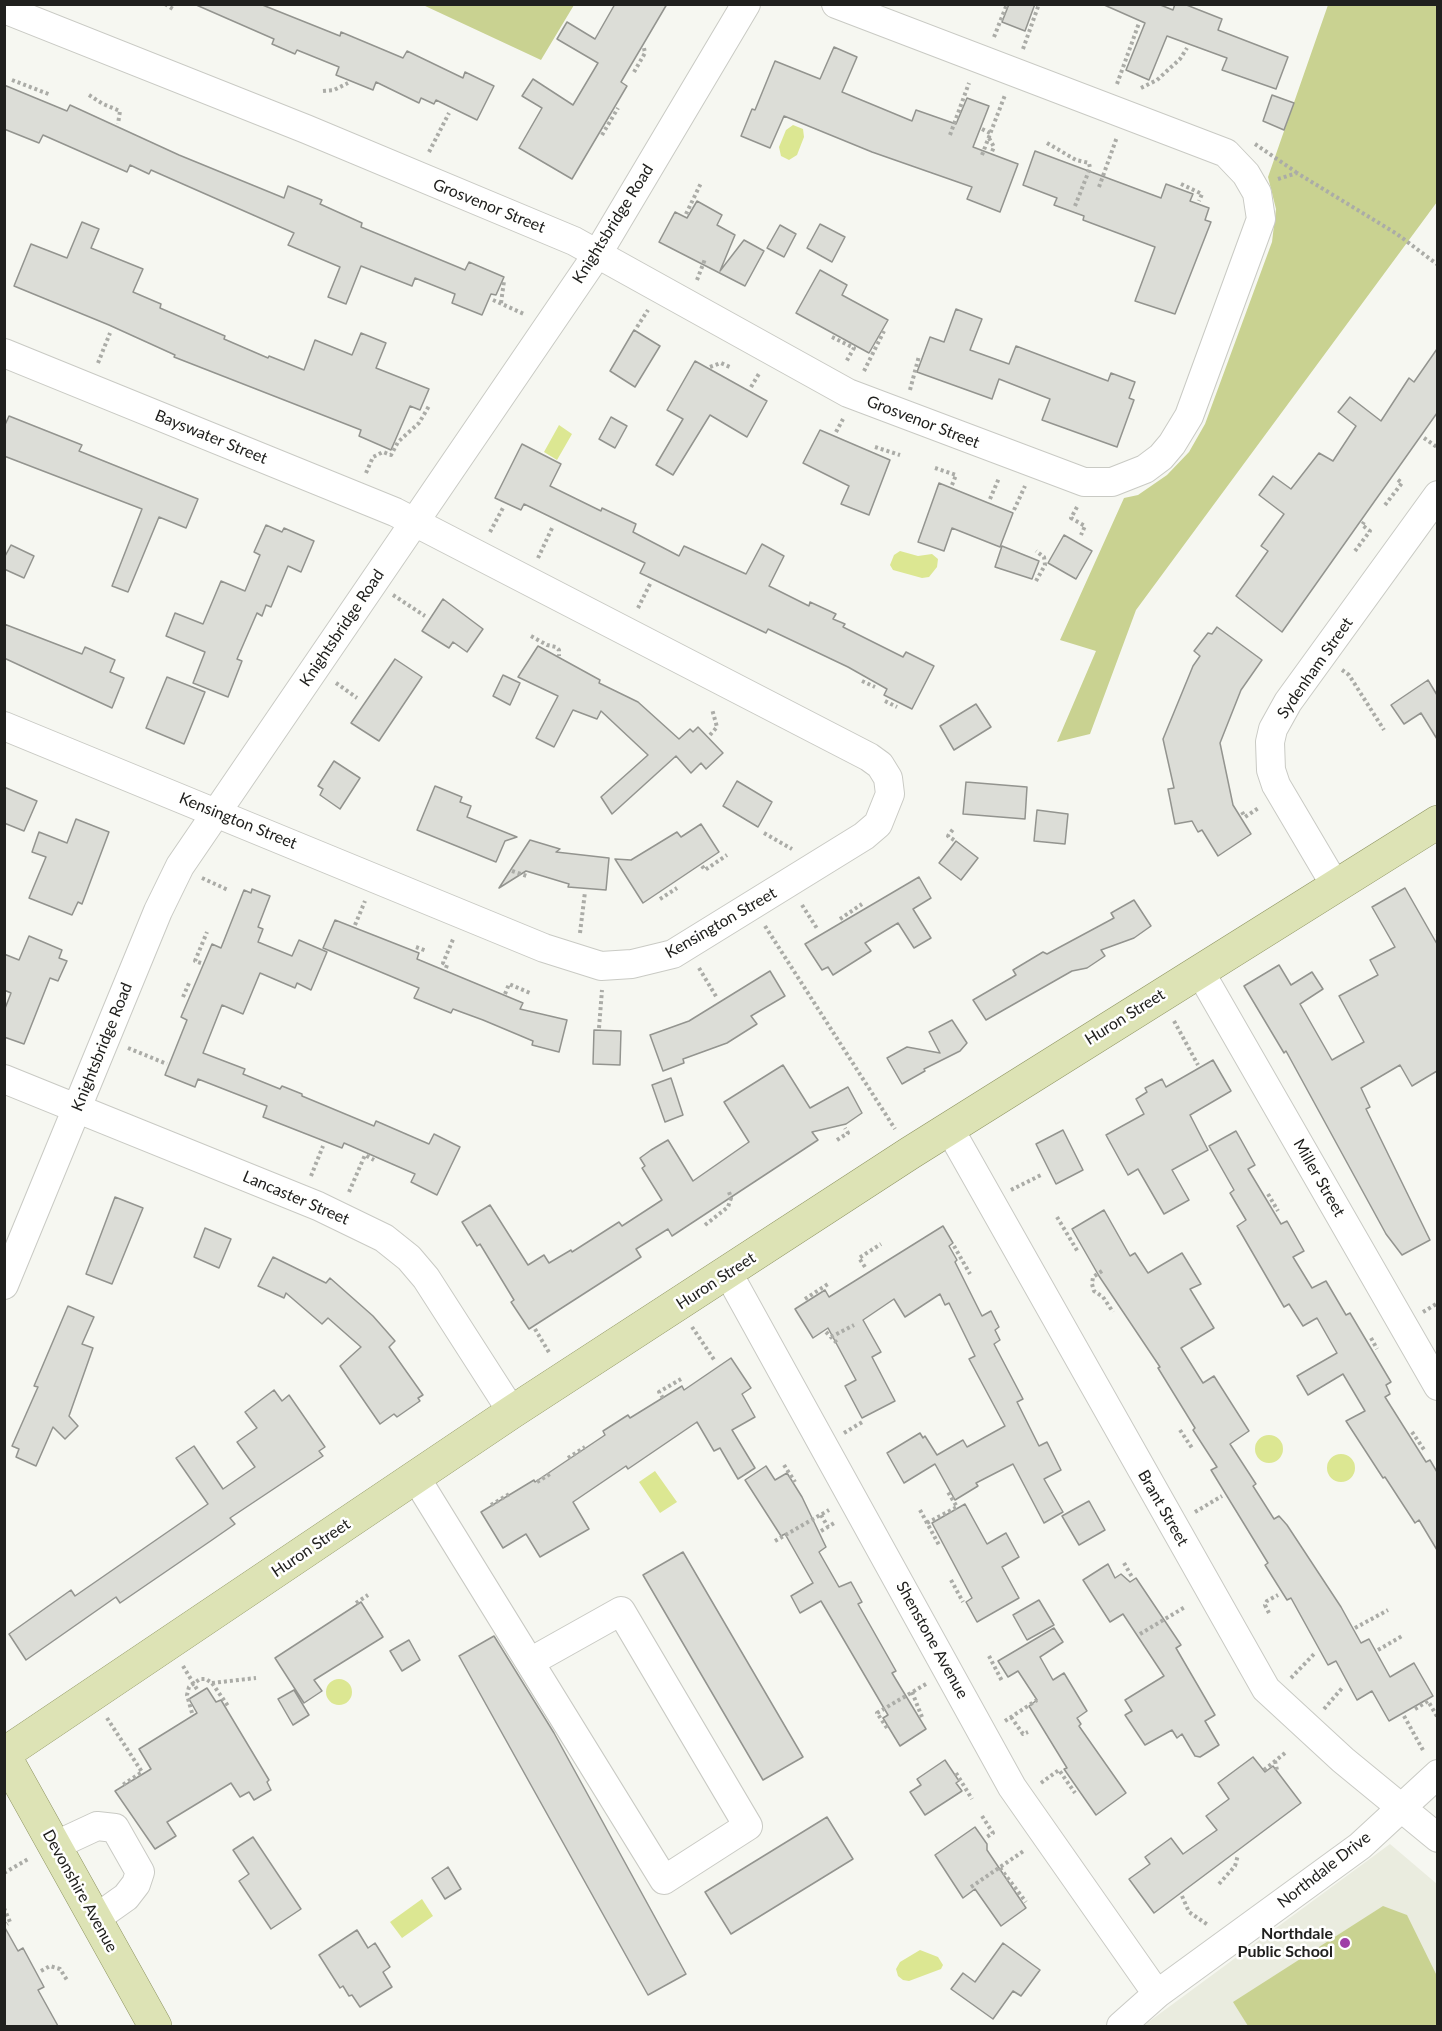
<!DOCTYPE html>
<style>
body{margin:0}
#map{position:relative;width:1442px;height:2031px;overflow:hidden;background:#f6f7f1;font-family:Lato,sans-serif}
canvas{display:block}
.frame{position:absolute;inset:0;border:6px solid #20201e;pointer-events:none}
</style>
<div id="map">
<canvas width="1442" height="2031"></canvas>
<div class="frame"></div>
</div>
<script>
const g = document.querySelector('canvas').getContext('2d');
g.lineJoin = 'round';
function paint(path, color) { g.fillStyle = color; g.fill(path, 'evenodd'); }
const poly = rows => new Path2D(rows.map(r => 'M' + r).join(''));
function strokePath(path, color, width, dash) { g.strokeStyle = color; g.lineWidth = width; g.lineCap = dash ? 'butt' : 'round'; g.setLineDash(dash || []); g.stroke(path); }
function write(font, color, halo, rows, align = 'center') {
  g.font = font + ' Lato,sans-serif'; g.lineWidth = 5; g.setLineDash([]); g.textBaseline = 'middle'; g.strokeStyle = halo; g.fillStyle = color; for (const [text, x, y, turn = 0] of rows) {
    g.save(); g.translate(x, y); g.rotate((+turn || 0) * Math.PI / 180); g.textAlign = isNaN(turn) ? turn : align; if (halo) g.strokeText(text, 0, 0); g.fillText(text, 0, 0); g.restore();
  }
}
paint(poly([
 [1390,1844,1437,1884,1437,2026,1143,2026]
]), '#eaecdf');
paint(poly([
 [423,5,574,5,541,60],
 [1328,5,1437,5,1437,202,1136,610,1090,734,1057,742,1096,651,1060,640,1124,498,1138,495,1167,475,1189,452,1205,424,1272,242,1276,209,1268,177],
 [1383,1906,1407,1915,1437,1976,1437,2026,1248,2026,1233,2002]
]), '#c9d291');
paint(poly([
 [793,125,803,129,804,137,797,155,789,160,781,156,779,147,786,130],
 [559,425,572,434,557,460,544,452],
 [900,551,918,556,932,554,938,559,937,567,929,577,922,578,893,570,890,565,894,555],
 '1255 1449a14 14 0 1 1 28 0a14 14 0 1 1-28 0Z',
 '1327 1468a14 14 0 1 1 28 0a14 14 0 1 1-28 0Z',
 [655,1471,677,1502,660,1513,639,1482],
 '326 1692a13 13 0 1 1 26 0a13 13 0 1 1-26 0Z',
 [422,1899,433,1916,402,1938,390,1922],
 [920,1950,938,1957,943,1965,941,1969,909,1981,903,1980,898,1976,896,1969,900,1962]
]), '#dce792');
const building = poly([
 [194,4,260,4,340,36,341,32,403,58,407,51,463,78,465,72,494,86,477,120,436,100,434,104,421,98,419,103,376,82,373,90,336,75,339,67,297,50,295,54,272,44,274,39,194,4],
 [615,4,667,4,621,82,627,86,572,179,519,148,542,108,522,96,533,79,573,105,598,63,557,39,567,22,595,39,615,4],
 [1009,4,1035,4,1025,31,1002,22,1009,4],
 [1102,4,1158,4,1173,10,1175,4,1184,4,1222,19,1218,30,1288,57,1276,89,1222,70,1227,58,1167,36,1149,80,1126,70,1145,23,1102,4],
 [834,47,857,57,842,92,912,121,916,110,956,124,967,98,989,106,973,147,1018,164,1000,212,967,199,972,187,872,152,784,116,770,148,741,136,752,109,755,110,775,61,820,79,834,47],
 [4,85,67,111,70,105,179,155,284,198,288,186,322,200,320,204,362,223,361,227,465,270,469,262,504,277,496,295,491,294,482,315,452,303,455,294,415,278,412,286,361,266,346,304,328,297,340,267,288,245,294,233,151,170,149,174,130,165,127,172,43,135,39,143,4,129,4,85],
 [1272,95,1294,103,1284,130,1263,121,1272,95],
 [1035,151,1161,198,1166,184,1193,194,1190,201,1209,208,1205,220,1211,222,1175,314,1135,301,1155,247,1083,220,1084,216,1054,205,1057,198,1023,185,1035,151],
 [697,201,722,215,717,225,735,235,720,271,744,240,764,251,745,286,659,242,675,212,687,218,697,201],
 [82,222,99,229,91,248,143,269,133,292,161,304,160,308,225,336,224,339,268,358,269,356,304,370,315,340,352,355,361,333,386,343,376,368,429,389,420,410,410,406,391,450,359,436,361,430,174,357,175,355,109,325,14,286,31,244,67,258,82,222],
 [820,224,845,237,832,262,807,248,820,224],
 [780,225,796,234,784,257,767,248,780,225],
 [820,270,847,285,842,295,888,320,869,353,796,313,820,270],
 [956,309,982,319,970,350,1009,364,1016,346,1108,381,1111,373,1135,382,1129,398,1134,400,1117,447,1042,420,1050,399,999,379,992,399,917,372,930,337,944,342,956,309],
 [634,330,660,346,635,387,610,371,634,330],
 [1437,349,1437,413,1282,632,1236,596,1268,551,1261,546,1284,514,1259,495,1273,476,1291,489,1319,453,1333,461,1356,426,1338,412,1350,397,1381,421,1409,378,1414,382,1437,349],
 [695,361,767,401,747,437,710,415,673,475,656,465,683,419,667,410,695,361],
 [9,416,82,445,79,451,198,499,186,528,159,517,128,592,112,586,142,509,4,456,4,427,9,416],
 [611,417,627,426,615,448,599,439,611,417],
 [820,430,890,460,869,515,841,504,849,486,803,463,820,430],
 [522,444,561,464,550,486,601,511,602,508,636,524,633,532,679,556,684,546,746,574,762,544,784,556,769,586,809,606,810,602,836,614,833,619,845,624,843,627,903,657,906,652,934,666,912,709,884,695,887,689,848,667,768,629,766,633,640,573,645,563,524,504,521,510,495,498,522,444],
 [939,483,1013,513,1000,547,952,528,944,551,918,542,939,483],
 [266,525,282,532,284,528,314,541,301,572,288,566,271,607,266,605,262,616,257,613,237,659,242,661,228,697,193,683,205,652,166,636,175,613,203,624,221,581,245,591,260,555,254,552,266,525],
 [1064,535,1092,551,1076,579,1048,563,1064,535],
 [11,545,34,556,24,578,4,569,4,558,11,545],
 [1002,546,1039,561,1032,579,995,567,1002,546],
 [443,599,483,629,467,652,453,642,449,648,422,631,443,599],
 [4,624,82,654,85,647,115,660,110,672,124,678,112,708,4,658,4,624],
 [1217,627,1262,660,1241,690,1220,743,1233,805,1251,834,1218,856,1202,830,1198,832,1192,821,1175,824,1168,789,1174,788,1163,739,1193,666,1200,656,1194,651,1208,633,1212,634,1217,627],
 [538,646,600,680,599,683,638,702,679,739,690,729,693,732,698,727,723,753,706,769,701,763,691,773,676,756,612,814,601,797,648,755,601,711,597,719,573,710,554,747,536,738,558,696,518,677,538,646],
 [395,659,422,677,379,741,351,723,395,659],
 [503,675,520,683,510,705,493,696,503,675],
 [167,677,205,692,184,744,146,728,167,677],
 [1428,680,1437,695,1437,739,1421,713,1404,724,1391,705,1428,680],
 [976,704,991,727,954,750,940,726,976,704],
 [334,761,360,778,340,809,320,795,323,789,318,786,334,761],
 [737,781,772,802,758,827,723,806,737,781],
 [966,782,1027,787,1025,819,963,814,966,782],
 [435,786,462,797,460,802,471,806,467,817,517,837,505,841,496,862,417,830,435,786],
 [4,787,37,801,24,831,4,823,4,787],
 [1037,810,1068,814,1065,844,1034,841,1037,810],
 [76,819,109,832,82,904,78,902,72,915,29,898,46,857,32,852,39,832,67,843,76,819],
 [701,824,719,852,643,903,615,859,631,860,677,832,681,837,701,824],
 [530,840,560,849,556,852,609,858,606,890,568,887,569,884,526,871,499,888,530,840],
 [956,841,978,858,961,880,939,863,956,841],
 [919,877,931,898,913,909,931,938,914,948,898,923,865,943,871,951,833,975,828,967,822,970,805,944,919,877],
 [1405,888,1437,944,1437,1071,1412,1086,1400,1065,1361,1088,1370,1107,1366,1109,1430,1240,1402,1255,1386,1234,1286,1051,1284,1053,1244,986,1279,965,1291,985,1312,972,1323,989,1300,1004,1332,1060,1364,1042,1339,996,1378,975,1370,960,1395,947,1372,907,1405,888],
 [252,889,270,896,258,927,263,929,258,942,292,956,299,940,327,952,311,990,297,983,295,988,260,973,243,1014,222,1005,203,1053,245,1069,243,1074,280,1089,282,1086,302,1094,302,1096,374,1126,376,1121,429,1144,434,1134,460,1147,437,1195,411,1182,415,1174,344,1143,342,1148,263,1117,267,1106,198,1079,195,1087,165,1075,187,1020,181,1017,212,944,221,948,244,890,251,893,252,889],
 [1134,900,1151,926,1134,938,1101,950,1105,956,1087,968,1072,971,986,1020,973,1000,1016,975,1013,970,1043,952,1047,954,1114,918,1111,913,1134,900],
 [335,920,419,953,417,959,523,1003,520,1009,567,1020,559,1052,532,1045,533,1041,483,1020,453,1009,451,1013,414,998,419,988,323,948,335,920],
 [29,936,62,950,59,958,67,961,58,981,50,978,24,1044,4,1037,4,1011,11,993,4,990,4,954,19,960,29,936],
 [770,971,785,996,751,1016,757,1024,727,1043,683,1059,684,1063,663,1071,650,1035,689,1021,770,971],
 [952,1020,967,1043,960,1051,924,1069,925,1071,902,1084,887,1058,907,1047,940,1053,929,1032,952,1020],
 [594,1030,621,1031,620,1065,593,1064,594,1030],
 [1213,1060,1231,1091,1190,1115,1208,1150,1172,1170,1189,1200,1164,1214,1138,1169,1128,1175,1106,1135,1144,1114,1136,1099,1147,1092,1145,1088,1162,1079,1166,1087,1213,1060],
 [783,1065,810,1108,848,1087,862,1113,846,1124,812,1132,818,1140,672,1236,668,1229,636,1249,641,1257,529,1329,511,1302,514,1300,480,1244,477,1246,462,1222,490,1205,528,1265,544,1255,549,1263,571,1250,572,1252,619,1222,622,1226,662,1200,642,1168,645,1166,640,1158,651,1150,668,1140,693,1181,749,1142,724,1102,783,1065],
 [671,1078,683,1115,665,1122,652,1085,671,1078],
 [1063,1130,1083,1170,1056,1184,1036,1144,1063,1130],
 [1236,1131,1255,1165,1248,1169,1281,1224,1287,1221,1304,1251,1293,1257,1312,1288,1326,1281,1346,1315,1350,1313,1391,1382,1386,1385,1390,1394,1385,1397,1426,1462,1430,1460,1437,1472,1437,1550,1419,1520,1415,1523,1385,1477,1383,1478,1346,1421,1365,1411,1343,1374,1308,1395,1297,1376,1337,1353,1317,1318,1303,1326,1289,1304,1284,1307,1237,1226,1246,1220,1230,1193,1234,1190,1209,1146,1236,1131],
 [115,1197,143,1208,112,1284,86,1274,115,1197],
 [1104,1210,1130,1256,1135,1253,1148,1273,1182,1253,1201,1284,1190,1289,1214,1328,1181,1348,1203,1383,1214,1376,1249,1431,1230,1444,1256,1484,1253,1486,1274,1519,1279,1516,1287,1525,1341,1607,1361,1643,1369,1639,1390,1677,1414,1663,1433,1696,1389,1721,1372,1691,1357,1700,1336,1661,1328,1665,1291,1598,1287,1600,1265,1565,1268,1563,1211,1470,1217,1467,1193,1430,1195,1428,1158,1368,1160,1367,1099,1276,1072,1229,1104,1210],
 [943,1226,953,1243,949,1246,957,1260,955,1262,982,1316,991,1311,999,1327,995,1330,1000,1340,994,1344,1023,1399,1017,1402,1039,1446,1047,1442,1061,1470,1044,1479,1063,1512,1044,1523,1013,1464,976,1483,978,1486,955,1500,935,1464,904,1483,887,1453,920,1433,923,1438,925,1436,937,1455,963,1440,967,1447,1005,1426,969,1359,975,1356,949,1303,945,1305,940,1294,905,1317,894,1299,863,1320,881,1352,872,1357,895,1401,862,1418,845,1386,856,1380,828,1328,813,1338,795,1309,825,1290,829,1297,943,1226],
 [205,1228,231,1239,219,1268,194,1257,205,1228],
 [273,1257,326,1283,330,1278,373,1316,395,1341,389,1347,423,1395,418,1398,420,1401,397,1417,394,1414,380,1424,340,1366,361,1347,328,1318,322,1324,286,1293,284,1298,258,1286,273,1257],
 [68,1306,94,1317,82,1344,93,1348,69,1416,78,1426,65,1439,53,1427,36,1466,16,1457,19,1449,12,1446,38,1387,34,1386,68,1306],
 [731,1358,751,1388,742,1394,755,1417,732,1430,755,1468,738,1479,720,1448,714,1451,697,1422,628,1469,626,1466,573,1502,589,1529,540,1557,526,1534,503,1548,481,1512,534,1480,535,1482,605,1435,603,1431,628,1415,630,1418,682,1386,684,1390,731,1358],
 [274,1390,282,1401,289,1395,325,1447,319,1451,323,1456,230,1518,235,1524,212,1540,120,1603,116,1597,26,1660,9,1634,71,1590,75,1596,208,1504,176,1458,194,1446,223,1489,255,1467,237,1442,257,1428,245,1412,274,1390],
 [766,1466,775,1480,787,1473,802,1497,826,1547,819,1552,839,1587,851,1582,862,1602,858,1604,896,1671,892,1673,926,1729,900,1746,883,1718,888,1715,821,1601,800,1613,791,1596,813,1583,785,1534,781,1536,745,1480,766,1466],
 [1089,1501,1105,1530,1079,1545,1062,1516,1089,1501],
 [965,1504,987,1544,1006,1533,1019,1557,1002,1567,1019,1598,977,1622,966,1602,972,1598,932,1523,965,1504],
 [683,1552,803,1757,763,1780,643,1575,683,1552],
 [1108,1564,1115,1578,1121,1574,1130,1582,1136,1578,1181,1645,1176,1648,1215,1715,1205,1721,1219,1745,1200,1757,1195,1756,1182,1734,1177,1738,1172,1730,1145,1745,1125,1715,1132,1711,1125,1700,1164,1676,1123,1614,1110,1622,1083,1580,1108,1564],
 [1039,1600,1054,1625,1027,1640,1013,1615,1039,1600],
 [361,1602,383,1637,314,1680,322,1691,304,1703,275,1658,361,1602],
 [1054,1628,1063,1642,1040,1657,1053,1680,1064,1673,1087,1711,1077,1718,1081,1724,1079,1726,1126,1793,1096,1815,1064,1769,1067,1768,1029,1706,1037,1700,1018,1671,1008,1677,998,1661,1054,1628],
 [494,1636,554,1733,686,1974,648,1995,459,1656,494,1636],
 [409,1640,420,1660,402,1671,390,1651,409,1640],
 [207,1688,216,1702,221,1700,269,1780,267,1782,271,1790,254,1800,249,1792,240,1797,231,1783,167,1822,176,1836,155,1849,115,1791,151,1769,139,1749,197,1713,189,1699,207,1688],
 [294,1690,309,1715,293,1725,278,1699,294,1690],
 [1253,1757,1265,1772,1273,1766,1301,1803,1154,1913,1129,1879,1150,1864,1145,1857,1171,1838,1183,1854,1217,1830,1206,1816,1229,1799,1218,1783,1253,1757],
 [945,1760,959,1781,956,1783,962,1791,925,1815,910,1792,921,1785,917,1779,945,1760],
 [827,1817,853,1859,731,1934,705,1892,827,1817],
 [975,1827,987,1844,987,1850,1026,1908,1001,1926,975,1889,963,1898,935,1855,975,1827],
 [253,1837,301,1909,271,1929,239,1881,249,1874,233,1850,253,1837],
 [448,1867,461,1889,445,1899,432,1878,448,1867],
 [4,1926,18,1951,23,1948,44,1987,38,1990,58,2026,4,2026,4,1926],
 [357,1930,368,1948,375,1943,390,1967,383,1972,392,1987,360,2007,352,1995,349,1996,343,1986,340,1988,319,1955,357,1930],
 [1003,1943,1040,1970,1021,1996,1013,1991,993,2019,951,1989,963,1973,975,1982,1003,1943]
]);
paint(building, '#dcddd7');
strokePath(building, '#93948f', 1.5);
const minor = poly([
 [4,9,306,129,574,241,848,393,1084,482,1112,482,1145,469,1161,457,1172,444,1189,416,1261,219,1257,193,1246,174,1226,153,836,4],
 [4,353,395,512,869,757,880,765,888,778,890,794,878,824,864,836,673,954,632,964,601,966,544,948,4,726],
 [1335,885,1276,785,1271,770,1270,742,1273,729,1288,702,1438,495],
 [1199,970,1438,1386],
 [4,1079,318,1206,384,1238,409,1258,426,1278,512,1412],
 [949,1128,1266,1689,1343,1760,1438,1838],
 [728,1273,1012,1787,1157,1994],
 [4,1285,158,911,180,866,598,253,746,4],
 [416,1478,664,1880,748,1826,621,1611,530,1662],
 [54,1846,97,1826,115,1828,140,1872,136,1884,126,1897,95,1919],
 [1121,2026,1157,1994,1360,1846,1438,1774]
]);
const major = poly([
 [4,1754,512,1412,910,1153,1438,822],
 [4,1755,155,2026]
]);
strokePath(minor, '#c9cac4', 30);
strokePath(major, '#8d9360', 34);
strokePath(poly([
 [165,4,173,9],
 [994,37,1007,4],
 [1023,49,1039,4],
 [634,72,645,53,644,48],
 [12,80,51,95],
 [1117,84,1139,23],
 [1141,88,1157,80,1180,59,1187,48],
 [323,91,334,90,348,83],
 [89,95,103,104,120,111,118,124],
 [982,129,990,133],
 [602,135,618,108],
 [950,135,969,83],
 [989,138,994,147,991,154],
 [1047,143,1076,160,1089,163,1090,168,1075,206],
 [1255,144,1296,172],
 [429,152,449,113],
 [982,155,1005,95],
 [1278,179,1297,173,1397,234,1438,265],
 [1181,184,1202,194,1199,201],
 [1099,187,1117,137],
 [686,214,701,183],
 [697,280,705,259],
 [493,300,524,314],
 [501,303,504,281],
 [637,327,648,310],
 [832,337,854,348,846,362],
 [98,363,110,333],
 [710,367,721,363,732,368],
 [864,371,884,331],
 [751,387,760,372],
 [910,390,919,356],
 [836,432,843,419],
 [1424,438,1438,448],
 [875,447,900,455],
 [935,468,956,475,952,485],
 [366,473,373,457,383,452,391,455,398,442,419,423,429,406],
 [990,499,999,478],
 [1385,505,1402,483,1397,479],
 [1077,507,1071,518,1085,526,1081,535],
 [1014,510,1025,486],
 [490,532,504,506],
 [1355,551,1370,531,1362,525,1364,522],
 [538,558,553,526],
 [1036,581,1045,565,1044,557,1036,551],
 [393,595,425,616],
 [638,608,651,582],
 [531,636,547,645,556,647,559,650,559,656],
 [1342,670,1349,675,1384,730],
 [862,681,875,687],
 [336,683,357,698],
 [885,701,897,707],
 [710,735,717,727,712,709],
 [1242,812,1245,817,1260,807],
 [764,833,792,849],
 [954,840,948,836,954,828],
 [702,866,705,870,727,855],
 [512,871,527,876],
 [202,878,228,890],
 [660,899,677,888],
 [802,905,818,930],
 [840,919,862,904],
 [355,925,365,901],
 [765,926,895,1129],
 [580,933,585,892],
 [1437,936,1438,935],
 [416,947,427,951],
 [201,963,195,961,207,932],
 [446,968,447,965,443,963,454,937],
 [699,968,717,998],
 [505,994,509,984,530,993],
 [183,997,189,983],
 [1174,1021,1198,1065],
 [599,1028,602,990],
 [128,1048,167,1064],
 [837,1140,848,1133,845,1128],
 [311,1176,323,1146],
 [1011,1190,1043,1174],
 [349,1192,365,1155,374,1160],
 [1268,1194,1278,1211],
 [1057,1217,1078,1252],
 [705,1225,728,1207,731,1198,729,1192],
 [954,1246,970,1274],
 [865,1267,859,1258,881,1244],
 [1102,1271,1093,1277,1092,1284,1094,1291,1103,1297,1113,1312],
 [805,1299,828,1284],
 [1423,1312,1438,1303],
 [692,1327,715,1361],
 [535,1329,550,1354],
 [826,1332,837,1343],
 [831,1337,854,1325],
 [1371,1338,1377,1349],
 [663,1398,659,1392,681,1379],
 [1180,1430,1192,1448],
 [1412,1432,1425,1451],
 [844,1433,864,1421],
 [568,1458,585,1447],
 [784,1465,795,1482],
 [537,1482,550,1474],
 [491,1505,511,1493],
 [920,1510,939,1545],
 [1195,1512,1222,1496],
 [821,1515,828,1527],
 [927,1523,957,1507,948,1492],
 [821,1531,836,1522],
 [775,1541,829,1510],
 [1124,1563,1132,1577],
 [951,1580,963,1602],
 [356,1603,368,1595],
 [1269,1613,1265,1605,1267,1601,1278,1595],
 [1355,1628,1388,1610],
 [1140,1634,1185,1607],
 [1378,1650,1402,1636],
 [989,1656,1002,1681],
 [183,1666,198,1691],
 [1291,1678,1315,1653],
 [212,1683,256,1678],
 [912,1692,922,1717],
 [1324,1709,1343,1687],
 [1415,1709,1428,1701,1438,1718],
 [192,1713,187,1695,189,1687,200,1679,206,1679,212,1683,228,1706],
 [1404,1716,1424,1752],
 [1011,1717,1023,1734,1028,1732],
 [107,1718,142,1772,121,1786],
 [1005,1721,1037,1700],
 [887,1728,877,1713,926,1684],
 [1275,1761,1277,1770],
 [1264,1770,1285,1753],
 [956,1773,972,1799],
 [1041,1783,1059,1770,1075,1793],
 [982,1816,993,1833,985,1838],
 [1000,1868,1026,1902],
 [4,1873,30,1858],
 [1219,1884,1235,1866,1238,1855],
 [971,1887,1025,1850],
 [1182,1896,1189,1912,1208,1925],
 [4,1908,10,1922,7,1924],
 [41,1971,50,1966,60,1969,67,1980]
]), '#abaca7', 4, [3, 3]);
strokePath(minor, '#fff', 28);
strokePath(major, '#dde3b5', 33);
for (const [x, y, r, color] of [
 [1345,1943,6,"#9f3fa7"]
]) { const dot = new Path2D(); dot.arc(x, y, r, 0, 2 * Math.PI); g.fillStyle = color; g.fill(dot); strokePath(dot, '#fffffe', 2); }
write('16px', '#20201e', '#fffffe', [
 ["Grosvenor Street",489,206,22],
 ["Knightsbridge Road",613,224,-58],
 ["Grosvenor Street",923,422,21],
 ["Bayswater Street",211,437,22],
 ["Knightsbridge Road",342,628,-56],
 ["Sydenham Street",1315,668,-55],
 ["Kensington Street",238,821,22],
 ["Kensington Street",721,923,-30],
 ["Huron Street",1125,1017,-32],
 ["Knightsbridge Road",102,1047,-68],
 ["Miller Street",1319,1178,60],
 ["Lancaster Street",296,1198,23],
 ["Huron Street",716,1281,-33],
 ["Brant Street",1163,1508,60],
 ["Huron Street",311,1548,-34],
 ["Shenstone Avenue",932,1640,61],
 ["Northdale Drive",1324,1870,-38],
 ["Devonshire Avenue",80,1891,61]
]);
write('bold 16px', '#20201e', '#fffffe', [
 ["Northdale",1333,1934],
 ["Public School",1333,1952]
], 'right');
</script>
